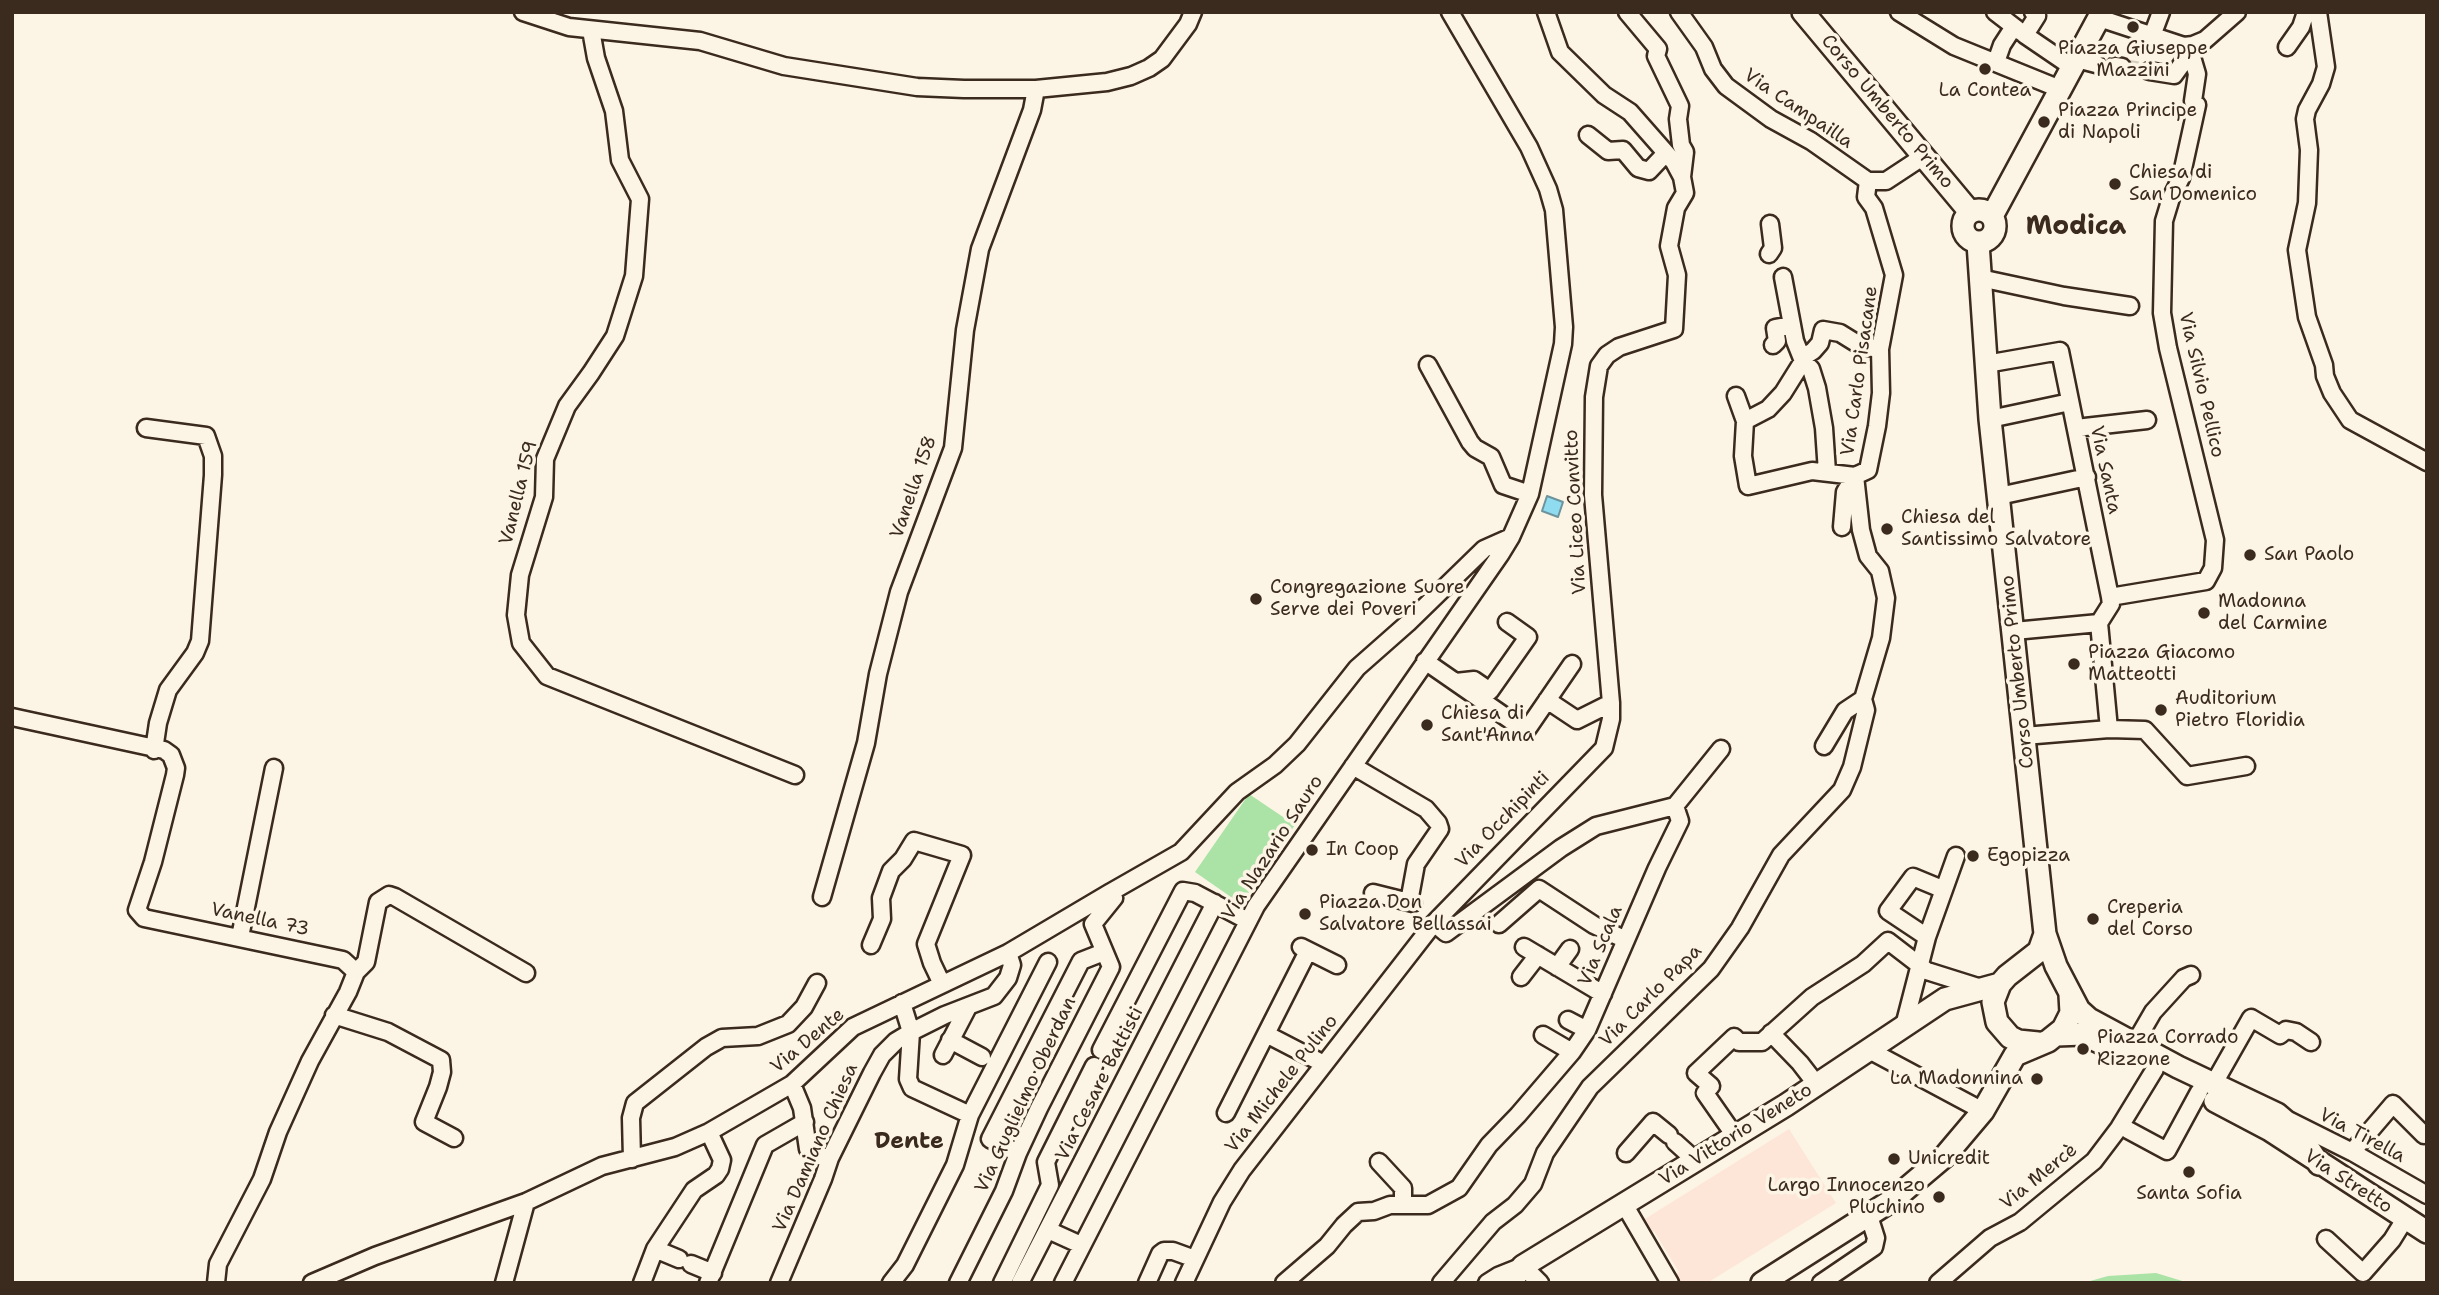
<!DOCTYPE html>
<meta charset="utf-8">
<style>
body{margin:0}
#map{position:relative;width:2439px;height:1295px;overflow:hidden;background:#fcf5e5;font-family:"Shantell Sans",sans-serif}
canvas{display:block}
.frame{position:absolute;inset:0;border:14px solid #3b2a1e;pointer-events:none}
</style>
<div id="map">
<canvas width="2439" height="1295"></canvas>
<div class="frame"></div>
</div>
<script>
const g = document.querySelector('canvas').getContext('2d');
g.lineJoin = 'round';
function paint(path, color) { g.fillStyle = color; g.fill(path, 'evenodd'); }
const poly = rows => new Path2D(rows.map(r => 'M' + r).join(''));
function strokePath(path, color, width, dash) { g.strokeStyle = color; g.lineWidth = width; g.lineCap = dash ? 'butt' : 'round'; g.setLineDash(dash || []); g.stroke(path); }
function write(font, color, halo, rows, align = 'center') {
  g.font = font + ' "Shantell Sans",sans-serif'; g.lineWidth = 7; g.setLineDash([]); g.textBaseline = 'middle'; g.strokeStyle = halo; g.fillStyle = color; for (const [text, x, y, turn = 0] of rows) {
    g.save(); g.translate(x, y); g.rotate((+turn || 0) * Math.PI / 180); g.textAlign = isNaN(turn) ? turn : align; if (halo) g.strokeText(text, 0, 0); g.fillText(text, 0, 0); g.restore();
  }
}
paint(poly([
 [1789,1129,1836,1203,1707,1283,1676,1283,1672,1276,1679,1272,1654,1231,1648,1234,1640,1222]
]), '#fde6d8');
paint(poly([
 [1249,794,1295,825,1241,904,1195,872],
 [2156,1273,2189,1283,2083,1283,2108,1276]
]), '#abe3a7');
const water = poly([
 [1547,496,1563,502,1558,517,1542,511,1547,496]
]);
paint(water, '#8fdbf0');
strokePath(water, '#6d949c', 2);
strokePath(poly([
 [2122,67,2149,71]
]), '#d5ccbd', 16, [16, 8]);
const street = poly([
 [523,12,569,27,700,41,784,66,917,87,964,89,1036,89,1107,82,1131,76,1149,68,1162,59,1188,24,1193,12],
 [1546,12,1560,52,1604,95,1630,112,1674,162,1682,177],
 [1679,12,1704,47,1713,69,1726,86,1771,119,1811,141,1868,181,1886,181,1924,156],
 [1899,12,1954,46,2060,89],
 [1995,12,2021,32],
 [2033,12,2037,16,2025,35,2072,67],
 [2318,12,2326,67,2321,84,2307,110,2305,119,2309,150,2307,203,2297,250,2307,317,2324,365,2325,376,2332,393,2350,420,2427,462],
 [2099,18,2184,46,2193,45,2205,40,2237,12],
 [591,30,596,58,614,111,620,160,640,199,634,276,615,336,591,373,567,406,545,459,544,497,520,575,516,615,521,643,547,676,795,775],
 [2152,36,2161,12],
 [2287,47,2301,27,2306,12],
 [2077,59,2096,64],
 [1996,62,2002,45,2013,28],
 [2115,66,2122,67],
 [2149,71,2174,75,2182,64,2192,57],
 [1588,135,1608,151,1623,150,1638,168,1649,171,1666,153],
 [1769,254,1773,248,1770,224],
 [1783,277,1795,341,1803,361,1811,369,1817,388,1824,428,1827,472],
 [1980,278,2064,296,2130,306],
 [1773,345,1777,341,1775,328,1791,325],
 [1802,358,1813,351,1820,343,1823,330,1840,333,1861,346,1880,349],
 [1986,364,2060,351,2110,597],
 [1428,365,1470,442,1475,448,1491,457,1503,485,1530,494],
 [1736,396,1745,421,1743,456,1748,486,1812,471,1855,476,1845,492,1842,527],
 [1990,419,2070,402],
 [1745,421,1768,409,1783,393,1803,361],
 [146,428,206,436,213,456,213,475,200,641,195,653,168,690,158,723,154,750],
 [2076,428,2147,420],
 [1999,496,2087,477],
 [2014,631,2099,623],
 [1425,661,1526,731,1572,664],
 [1456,682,1474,680,1490,691,1528,637,1507,622],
 [1547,700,1577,720,1611,703],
 [12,717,164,750,171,755,176,768,175,775,153,862,137,910,144,918,343,960,356,972,348,992,310,1061,278,1132,262,1179,218,1264,216,1283],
 [2109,729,2145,730,2187,776,2246,766],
 [2024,736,2109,729,2099,623,2111,604,2110,597,2206,581,2213,568,2215,540,2168,348,2162,313,2164,221,2171,198,2181,178,2197,105,2193,101,2197,74,2192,57,2193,45],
 [1824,746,1845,711,1863,699],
 [1353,766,1426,809,1438,823,1440,829,1416,864,1409,902],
 [1675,806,1721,749],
 [1111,892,1181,852,1237,792,1275,765,1297,744,1357,668,1408,623,1484,549,1511,537],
 [1373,893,1413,903],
 [822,897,866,743,878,674,899,592,953,448,965,330,980,249,1032,110,1036,89],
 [1434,923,1446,933,1561,848,1596,826,1675,806],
 [1499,924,1539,889,1594,925,1626,940],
 [240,937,274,768],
 [1927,937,1888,911,1913,877,1942,889],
 [871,945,882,919,881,898,891,871,903,859,914,841,962,855,926,944,932,963,942,984],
 [1301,947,1337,965],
 [1524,947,1603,994],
 [1557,967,1570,949],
 [356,972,366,962,378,902,389,895,395,897,526,973],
 [1521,977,1538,955],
 [334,1015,388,1032,441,1060,442,1072,438,1087,424,1122,454,1138],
 [1568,1020,1587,1030],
 [1904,1026,1927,937,1956,856],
 [1771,1033,1800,1063,1817,1085],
 [1266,1034,1324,1064],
 [1543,1035,1572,1052],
 [950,1040,982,1057],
 [2135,1043,2153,1012,2184,978,2191,975],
 [1101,1050,1183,891,1195,893,1248,921],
 [1869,1050,1983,1111],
 [943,1055,968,1007],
 [792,1084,802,1108,808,1149,813,1155,830,1158],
 [2213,1085,2251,1018,2280,1035,2286,1030,2296,1032,2311,1042],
 [1226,1113,1308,951],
 [970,1115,912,1088,908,1079,911,1032,945,1015,994,996,1008,978,1012,965,1008,953],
 [2290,1121,2352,1152,2427,1195],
 [2128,1130,2167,1151,2199,1092],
 [1735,1136,1705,1093,1711,1086,1696,1073,1734,1037,1739,1042,1762,1042,1812,997,1863,964,1888,941,1927,971,1981,988],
 [1675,1142,1695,1160],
 [2352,1152,2393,1104,2424,1135],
 [1018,1153,990,1139,1081,961,1104,952],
 [1626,1153,1653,1122,1669,1135],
 [632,1159,631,1118,635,1103,706,1047,722,1038,758,1036,788,1024,804,1007,817,983],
 [1379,1162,1403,1188,1403,1205],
 [1624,1204,1670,1283],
 [1048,1230,1081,1245],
 [2326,1239,2363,1273,2392,1240,2405,1219],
 [655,1249,679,1259],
 [691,1264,713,1273],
 [312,1283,375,1256,526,1202,602,1166,675,1147,709,1132,792,1084,853,1027,1008,953,1111,892,1114,898,1093,924,1111,967,1039,1108,1018,1153,1004,1191,958,1283],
 [504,1283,526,1202],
 [642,1283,655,1249,694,1190,716,1175,720,1169,722,1160,709,1132],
 [708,1283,765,1145,805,1122],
 [779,1283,823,1179,830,1158,872,1073,882,1055,896,1041,911,1032,902,1003],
 [891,1283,905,1265,955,1165,970,1115,1048,962],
 [1002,1283,1050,1185,1046,1162,1094,1066],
 [1020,1283,1215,903],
 [1063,1283,1256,906,1500,555,1511,537,1530,494,1563,344,1564,327,1554,210,1548,189,1529,147,1450,12],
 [1147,1283,1160,1254,1164,1251,1173,1251,1195,1259],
 [1184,1283,1222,1202,1242,1170,1434,923,1604,748,1611,719,1611,703,1593,495,1594,397,1599,366,1607,355,1619,347,1674,329,1677,275,1669,246,1676,208,1685,193,1682,177,1685,152,1681,145,1678,119,1680,106,1656,56,1658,49,1627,12],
 [1284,1283,1327,1246,1344,1225,1358,1212,1374,1211,1390,1205,1428,1205,1459,1188,1489,1145,1518,1115,1572,1052,1587,1030,1657,868,1680,821,1675,806],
 [1441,1283,1493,1222,1515,1205,1533,1184,1545,1153,1590,1087,1711,969,1740,928,1781,855,1842,790,1852,767,1866,710,1863,699,1881,638,1886,598,1880,571,1868,556,1861,530,1855,476,1868,470,1877,426,1881,393,1880,349,1894,275,1874,208,1866,197,1868,181],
 [1487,1283,1498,1276,1523,1266,1540,1283],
 [1821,1283,1874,1247,1876,1238,1869,1216],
 [1938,1283,1990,1238,2020,1222,2094,1161,2119,1128,2155,1069]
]);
const secondary = poly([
 [1803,12,1970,212],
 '1963 226a16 16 0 1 1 32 0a16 16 0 1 1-32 0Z',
 [1992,216,2102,12],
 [1978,243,1990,419,2045,934,2056,966,2079,1010,2089,1019,2178,1067,2277,1114,2297,1131,2319,1164],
 [2057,1035,2083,1034,2124,1054],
 [2038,1043,2018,1041,2010,1037,1997,1022,1993,1002,2000,984,2007,976,2039,951,2045,934],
 [2215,1101,2270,1130,2427,1232],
 [1510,1283,1523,1266,1786,1105,1945,999,2000,984],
 [1762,1283,1894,1199,1945,1156,1983,1111,2015,1055,2048,1041,2063,1029,2071,1013,2070,995]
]);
strokePath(street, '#3b2a1e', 21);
strokePath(secondary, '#3b2a1e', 26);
strokePath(street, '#fcf5e5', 16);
strokePath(secondary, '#fcf5e5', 21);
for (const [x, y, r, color] of [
 [2133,27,7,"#3b2a1e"],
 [1985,69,7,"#3b2a1e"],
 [2044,122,7,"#3b2a1e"],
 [2115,184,7,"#3b2a1e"],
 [1887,529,7,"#3b2a1e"],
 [2250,555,7,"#3b2a1e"],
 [1256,599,7,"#3b2a1e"],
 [2204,613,7,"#3b2a1e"],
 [2074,664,7,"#3b2a1e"],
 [2161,710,7,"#3b2a1e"],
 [1427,725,7,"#3b2a1e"],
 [1312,850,7,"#3b2a1e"],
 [1973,856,7,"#3b2a1e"],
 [1305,914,7,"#3b2a1e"],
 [2093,919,7,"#3b2a1e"],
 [2083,1049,7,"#3b2a1e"],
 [2037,1079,7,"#3b2a1e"],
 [1894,1159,7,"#3b2a1e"],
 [2189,1172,7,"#3b2a1e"],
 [1939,1197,7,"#3b2a1e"]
]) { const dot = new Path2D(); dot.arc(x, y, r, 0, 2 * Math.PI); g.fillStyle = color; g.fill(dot); strokePath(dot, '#fcf5e5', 2.5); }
write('19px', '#3b2a1e', '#fcf5e5', [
 ["Piazza Giuseppe",2133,49,"center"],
 ["Mazzini",2133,71,"center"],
 ["La Contea",1985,91,"center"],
 ["Piazza Principe",2058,111],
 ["di Napoli",2058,133],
 ["Chiesa di",2129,173],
 ["San Domenico",2129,195],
 ["Chiesa del",1901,518],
 ["Santissimo Salvatore",1901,540],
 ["San Paolo",2264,555],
 ["Congregazione Suore",1270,588],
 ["Serve dei Poveri",1270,610],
 ["Madonna",2218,602],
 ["del Carmine",2218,624],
 ["Piazza Giacomo",2088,653],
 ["Matteotti",2088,675],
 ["Auditorium",2175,699],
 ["Pietro Floridia",2175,721],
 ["Chiesa di",1441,714],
 ["Sant'Anna",1441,736],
 ["In Coop",1326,850],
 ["Egopizza",1987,856],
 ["Piazza Don",1319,903],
 ["Salvatore Bellassai",1319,925],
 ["Creperia",2107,908],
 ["del Corso",2107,930],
 ["Piazza Corrado",2097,1038],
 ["Rizzone",2097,1060],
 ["La Madonnina",2023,1079,"right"],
 ["Unicredit",1908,1159],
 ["Largo Innocenzo",1925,1186,"right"],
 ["Pluchino",1925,1208,"right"],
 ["Santa Sofia",2189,1194,"center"]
], 'left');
write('19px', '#3b2a1e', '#fcf5e5', [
 ["Via Campailla",1798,109,34],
 ["Corso Umberto Primo",1887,112,50],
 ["Via Carlo Pisacane",1860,371,-82],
 ["Via Silvio Pellico",2201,385,77],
 ["Via Santa",2105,470,78],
 ["Vanella 158",914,487,-71],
 ["Vanella 159",519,493,-76],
 ["Via Liceo Convitto",1576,512,-93],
 ["Corso Umberto Primo",2018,672,-96],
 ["Via Occhipinti",1503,820,-46],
 ["Via Nazario Sauro",1273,848,-57],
 ["Vanella 73",260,920,12],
 ["Via Scala",1601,946,-67],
 ["Via Carlo Papa",1651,996,-45],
 ["Via Dente",808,1041,-40],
 ["Via Cesare Battisti",1100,1084,-63],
 ["Via Michele Pulino",1282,1084,-52],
 ["Via Guglielmo Oberdan",1026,1095,-65],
 ["Via Vittorio Veneto",1736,1135,-32],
 ["Via Tirella",2362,1136,28],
 ["Via Damiano Chiesa",816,1148,-66],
 ["Via Mercè",2039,1177,-39],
 ["Via Stretto",2348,1182,33]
]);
write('bold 23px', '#3b2a1e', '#fcf5e5', [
 ["Dente",909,1142]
]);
write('bold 26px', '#3b2a1e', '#fcf5e5', [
 ["Modica",2076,227]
]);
</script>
